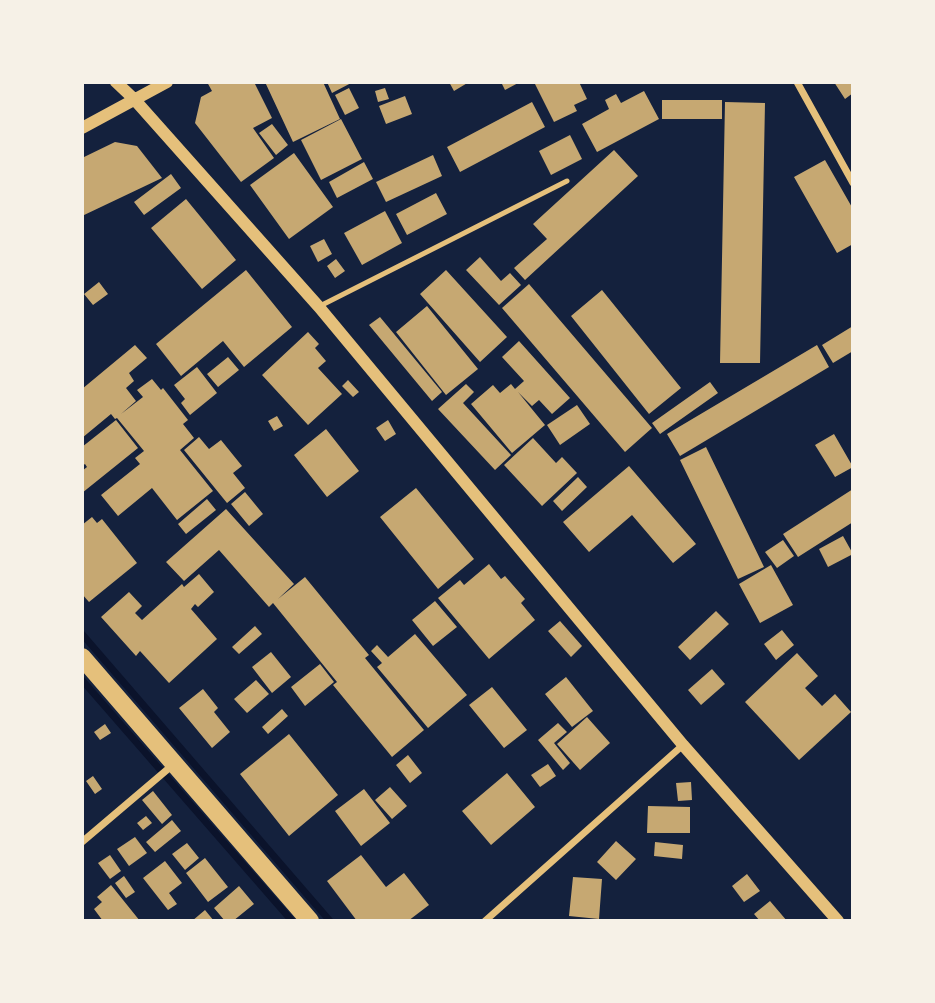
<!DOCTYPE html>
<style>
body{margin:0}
#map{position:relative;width:935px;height:1003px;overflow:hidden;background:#14213d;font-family:Barlow,sans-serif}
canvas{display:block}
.frame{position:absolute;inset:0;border:84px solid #f6f1e7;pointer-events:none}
</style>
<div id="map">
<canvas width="935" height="1003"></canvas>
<div class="frame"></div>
</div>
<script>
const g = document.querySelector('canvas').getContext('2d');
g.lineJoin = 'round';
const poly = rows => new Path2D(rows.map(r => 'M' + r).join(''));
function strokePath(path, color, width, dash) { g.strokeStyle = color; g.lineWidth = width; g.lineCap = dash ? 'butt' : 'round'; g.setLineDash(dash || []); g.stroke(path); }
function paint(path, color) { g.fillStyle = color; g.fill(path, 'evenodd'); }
strokePath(poly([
 [82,634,330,921],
 [82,680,292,921]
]), '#0b132b', 7);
paint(poly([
 [207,82,254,82,272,118,253,128,274,158,241,182,195,123,201,97,212,91],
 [265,82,323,82,340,119,293,142],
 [327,82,353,82,332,93],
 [449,82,469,82,454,91],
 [501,82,520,82,505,90],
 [534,82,579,82,587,99,574,105,577,111,554,122],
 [834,82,853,82,853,93,845,99],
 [349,88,359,108,345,115,335,95],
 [385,88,389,99,378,102,375,91],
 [644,91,659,119,597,152,582,124,609,109,605,100,616,94,621,103],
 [405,96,412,114,386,124,379,106],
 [662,100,722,100,722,119,662,119],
 [532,102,545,127,460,172,447,147],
 [725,102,765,103,760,363,720,363],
 [341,119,362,159,321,180,301,140],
 [272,124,288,145,276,155,259,133],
 [570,135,582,159,551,175,539,151],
 [115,142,137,146,162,178,82,216,82,158],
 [614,150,638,176,525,280,514,268,547,239,533,224],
 [294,153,333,207,289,239,250,185],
 [433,155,442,176,386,202,376,182],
 [825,160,853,209,853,244,837,253,794,177],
 [364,162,373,179,337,198,329,182],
 [171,174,181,188,144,215,134,202],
 [436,193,447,214,407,235,396,214],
 [186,199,236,260,202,289,151,228],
 [385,211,402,243,362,265,344,233],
 [324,239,332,254,318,262,310,246],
 [480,257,501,281,510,273,521,285,499,305,466,270],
 [336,259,345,271,335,278,327,266],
 [246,270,292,327,244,367,223,341,181,376,156,344],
 [446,270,507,337,480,362,420,294],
 [99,282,108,294,93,305,84,294],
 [529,284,652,428,625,452,502,308],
 [602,290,681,388,649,414,571,316],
 [427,306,478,369,446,395,396,332],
 [380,317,442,392,432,401,369,325],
 [853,326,853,351,833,363,822,345],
 [308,332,319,344,315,348,326,361,318,368,342,394,308,425,262,375],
 [519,341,570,398,552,414,539,400,532,406,518,392,545,425,512,453,471,404,493,385,500,393,511,384,515,389,524,381,502,357],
 [135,345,147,358,129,373,134,381,126,388,136,401,121,414,143,397,137,390,152,379,161,390,163,388,188,420,183,424,194,438,180,450,213,491,177,520,152,488,118,516,101,495,140,464,135,458,144,451,117,418,115,419,111,414,82,438,82,389],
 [817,345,829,367,680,456,667,434],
 [228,357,239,370,218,387,207,374],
 [197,367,217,393,190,415,181,403,185,399,174,385],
 [348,380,359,392,353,397,342,386],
 [710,382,718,393,660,434,652,423],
 [466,384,474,392,463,403,511,455,495,470,438,409],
 [577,405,590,424,560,445,547,425],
 [277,416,283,426,274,431,268,421],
 [116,420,138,448,82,493,82,471,87,467,85,464,82,466,82,447],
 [388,420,396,434,385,441,376,428],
 [326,429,359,471,327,497,294,455],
 [834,434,853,467,835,477,815,445],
 [199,437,209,449,221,440,242,466,233,473,245,488,227,503,184,450],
 [533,438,556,463,562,457,577,473,542,506,504,465],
 [706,447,764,567,738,579,680,460],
 [629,466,696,544,673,563,632,515,589,552,563,522],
 [578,477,587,487,562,511,553,501],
 [416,488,474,559,438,589,380,517],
 [853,489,853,522,798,557,783,534],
 [245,492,263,514,249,526,231,504],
 [207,499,216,510,186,534,178,524],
 [226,509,294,584,278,599,305,577,369,655,365,658,424,730,392,757,333,685,337,682,273,603,269,607,219,550,184,581,166,562],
 [92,517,97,523,102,519,137,563,89,602,82,594,82,525],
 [843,536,853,554,828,567,819,549],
 [783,540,794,556,777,568,765,552],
 [489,564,501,579,505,576,525,599,521,603,535,620,489,659,438,598,460,580,464,585],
 [771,565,793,605,760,623,739,584],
 [199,574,214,592,198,607,195,604,191,609,217,639,169,683,140,651,136,656,101,617,129,592,142,606,135,613,142,620,182,584,184,587],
 [435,601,457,627,433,646,412,620],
 [716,611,729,624,690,660,678,647],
 [560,621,582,646,571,657,548,631],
 [255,626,262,634,239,654,232,647],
 [782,630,794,645,776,660,764,644],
 [415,634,467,695,428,728,377,667,382,663,371,651,377,645,388,657],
 [271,652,291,677,272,693,252,667],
 [797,653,818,676,805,688,822,706,835,694,851,712,799,760,745,702],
 [320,664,334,682,305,706,291,687],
 [712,669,725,684,701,705,688,690],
 [566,677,593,711,572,727,545,694],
 [256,680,269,694,247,713,234,699],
 [492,687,527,730,504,748,469,705],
 [203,689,218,708,214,712,230,732,212,748,179,708],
 [282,709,288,716,268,734,262,727],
 [587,717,610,743,580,770,557,744],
 [558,723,567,732,554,743,570,763,563,770,538,740],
 [105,724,111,733,100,740,94,732],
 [289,734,338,795,289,836,240,774],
 [408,755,422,773,410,783,396,765],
 [548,764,556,776,540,787,531,775],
 [507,773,535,807,491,845,462,811],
 [93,776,102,789,95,794,86,781],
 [691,782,692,800,678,801,676,783],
 [390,787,407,806,392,819,375,800],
 [364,789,390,823,361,846,335,811],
 [153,791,172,815,162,824,142,800],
 [648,806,690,807,690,833,647,833],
 [146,816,152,823,143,830,137,823],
 [172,820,181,831,155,852,146,842],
 [135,837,147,853,129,866,117,849],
 [616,841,636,859,616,880,597,862],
 [655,842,683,845,682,859,654,856],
 [187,843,199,858,185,870,172,854],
 [110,855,121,871,110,879,98,863],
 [361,855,386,887,404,873,429,905,408,921,357,921,327,881],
 [205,858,228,887,208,902,186,873],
 [165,861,182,883,169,893,177,904,168,910,143,878],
 [747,874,760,891,744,902,732,886],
 [124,876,135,892,126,898,115,883],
 [573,877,602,879,599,919,569,916],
 [111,885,140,921,103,921,94,909,102,902,97,897],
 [239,886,254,904,233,921,225,921,214,908],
 [770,901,787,921,760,921,754,914],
 [205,910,214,921,192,921]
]), '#c6a872');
strokePath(poly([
 [320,306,567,181]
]), '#e5c07b', 5);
strokePath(poly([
 [797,82,853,183],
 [82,842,175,763],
 [485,921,683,745]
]), '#e5c07b', 7);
strokePath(poly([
 [116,82,134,99,319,307,683,745,838,921],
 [82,128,167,82]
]), '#e5c07b', 12);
strokePath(poly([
 [82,657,310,921]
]), '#e5c07b', 18);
</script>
